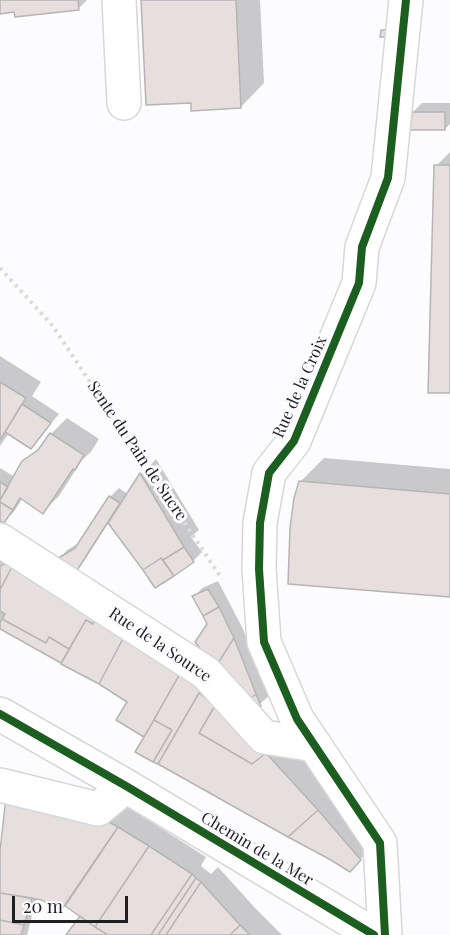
<!DOCTYPE html>
<style>
body{margin:0}
#map{position:relative;width:450px;height:935px;overflow:hidden;background:#fcfcfe;font-family:"Playfair Display",serif}
canvas{display:block}
.scale{position:absolute;left:12px;top:896px;width:116px;height:27px;box-sizing:border-box;border:3px solid #1f1f21;border-top:0;padding-left:8px;font-size:18px;line-height:21px;white-space:nowrap;color:#1f1f21;-webkit-text-stroke:4px #fbfbff;paint-order:stroke}
</style>
<div id="map">
<canvas width="450" height="935"></canvas>
<div class="scale">20 m</div>
</div>
<script>
const g = document.querySelector('canvas').getContext('2d');
g.lineJoin = 'round';
function paint(path, color) { g.fillStyle = color; g.fill(path, 'evenodd'); }
const poly = rows => new Path2D(rows.map(r => 'M' + r).join(''));
function strokePath(path, color, width, dash) { g.strokeStyle = color; g.lineWidth = width; g.lineCap = dash ? 'butt' : 'round'; g.setLineDash(dash || []); g.stroke(path); }
function write(font, color, halo, rows, align = 'center') {
  g.font = font + ' "Playfair Display",serif'; g.lineWidth = 6; g.setLineDash([]); g.textBaseline = 'middle'; g.strokeStyle = halo; g.fillStyle = color; for (const [text, x, y, turn = 0] of rows) {
    g.save(); g.translate(x, y); g.rotate((+turn || 0) * Math.PI / 180); g.textAlign = isNaN(turn) ? turn : align; if (halo) g.strokeText(text, 0, 0); g.fillText(text, 0, 0); g.restore();
  }
}
paint(poly([
 [0,0,87,0,78,9,15,10,0,13],
 [142,0,260,0,264,83,241,107,192,101],
 [422,103,450,103,450,124,445,129,413,112],
 [450,152,450,392,436,166],
 [0,356,41,382,32,396,59,414,31,447,9,433,0,446],
 [67,418,99,439,91,452,82,460,59,496,43,512,23,498,13,513,4,521,0,519,0,468,15,477,24,462,45,442,51,434],
 [324,458,450,469,450,596,300,482],
 [156,459,199,530,191,537,202,552,193,561,155,586,109,522,84,561,76,570,59,559,67,550,81,542,110,497,119,488,128,494,141,474],
 [0,548,212,675,209,624,194,597,202,588,218,581,243,629,269,696,255,708,287,734,376,843,350,870,137,751,146,736,129,701,0,627],
 [28,777,115,795,137,807,134,811,206,857,201,866,211,874,218,867,256,909,282,935,68,935,82,916,66,905,60,910,37,897,27,935,0,935,0,864]
]), '#0003');
const building = poly([
 [0,0,78,0,79,10,15,17,14,12,0,14,0,0],
 [141,0,236,0,241,108,191,111,191,103,146,105,141,0],
 [381,30,389,30,389,37,380,37,381,30],
 [412,112,445,112,445,130,410,130,412,112],
 [434,165,450,165,450,393,428,393,434,165],
 [0,382,26,398,0,440,0,382],
 [22,404,51,423,31,449,5,432,22,404],
 [50,433,84,455,75,470,73,469,43,514,20,498,13,510,0,502,0,500,22,461,38,450,50,433],
 [140,473,184,547,163,560,161,558,143,570,108,523,140,473],
 [299,481,450,494,450,597,288,584,290,528,294,498,299,481],
 [0,482,8,487,0,500,0,482],
 [109,496,120,503,76,572,57,559,75,548,109,496],
 [0,502,13,510,4,523,0,521,0,502],
 [184,547,194,562,174,576,163,560,184,547],
 [161,558,174,576,155,588,143,570,161,558],
 [13,560,15,561,0,590,0,566,13,560],
 [15,561,98,614,93,624,86,620,69,649,49,637,46,643,2,619,5,614,0,611,0,590,15,561],
 [208,589,219,607,203,616,192,596,208,589],
 [219,607,234,638,215,668,195,642,207,624,203,616,219,607],
 [98,614,126,633,99,684,61,664,86,620,93,624,98,614],
 [2,619,46,643,49,637,69,649,61,663,0,629,0,623,2,619],
 [126,633,182,670,144,737,116,720,127,702,99,684,126,633],
 [234,638,256,694,246,702,215,668,234,638],
 [182,670,204,684,158,764,153,762,172,730,154,720,182,670],
 [199,693,216,704,199,733,252,764,266,753,318,810,288,837,158,764,199,693],
 [256,694,261,706,253,711,246,702,256,694],
 [218,700,266,753,252,764,199,733,218,700],
 [154,720,172,730,153,762,135,752,154,720],
 [6,797,95,814,118,827,60,912,42,900,0,893,0,851,6,797],
 [318,810,361,860,350,872,331,860,288,837,318,810],
 [118,827,149,846,95,927,65,906,118,827],
 [149,846,192,874,151,935,108,935,95,927,149,846],
 [192,874,196,878,158,935,151,935,192,874],
 [196,878,201,882,166,935,158,935,196,878],
 [201,882,240,925,230,935,166,935,201,882],
 [0,893,32,898,24,925,0,920,0,893],
 [80,916,95,927,108,935,66,935,80,916],
 [0,920,24,925,21,935,0,935,0,920],
 [240,925,250,935,230,935,240,925]
]);
paint(building, '#e7dfde');
strokePath(building, '#b6b4b5', 1.5);
const minor = poly([
 [119,0,124,103],
 [0,540,206,673,264,737,315,745],
 [0,714,126,786,374,935],
 [0,785,98,809,126,786],
 [385,935,380,843,297,719,264,642,259,569,260,523,269,473,294,441,359,283,362,247,388,178,406,0]
]);
strokePath(minor, '#d7d7d9', 36);
strokePath(poly([
 [0,268,52,325,222,579]
]), '#dadadb', 4, [3, 4.5]);
strokePath(minor, '#fff', 33);
strokePath(poly([
 [0,714,126,786,374,935],
 [385,935,380,843,297,719,264,642,259,569,260,523,269,473,294,441,359,283,362,247,388,178,406,0]
]), '#1b5e20', 8);
write('16px', '#1f1f21', '#fbfbff', [
 ["Rue de la Croix",300,387,-66],
 ["Sente du Pain de Sucre",137,451,56],
 ["Rue de la Source",160,645,34],
 ["Chemin de la Mer",257,849,31]
]);
</script>
